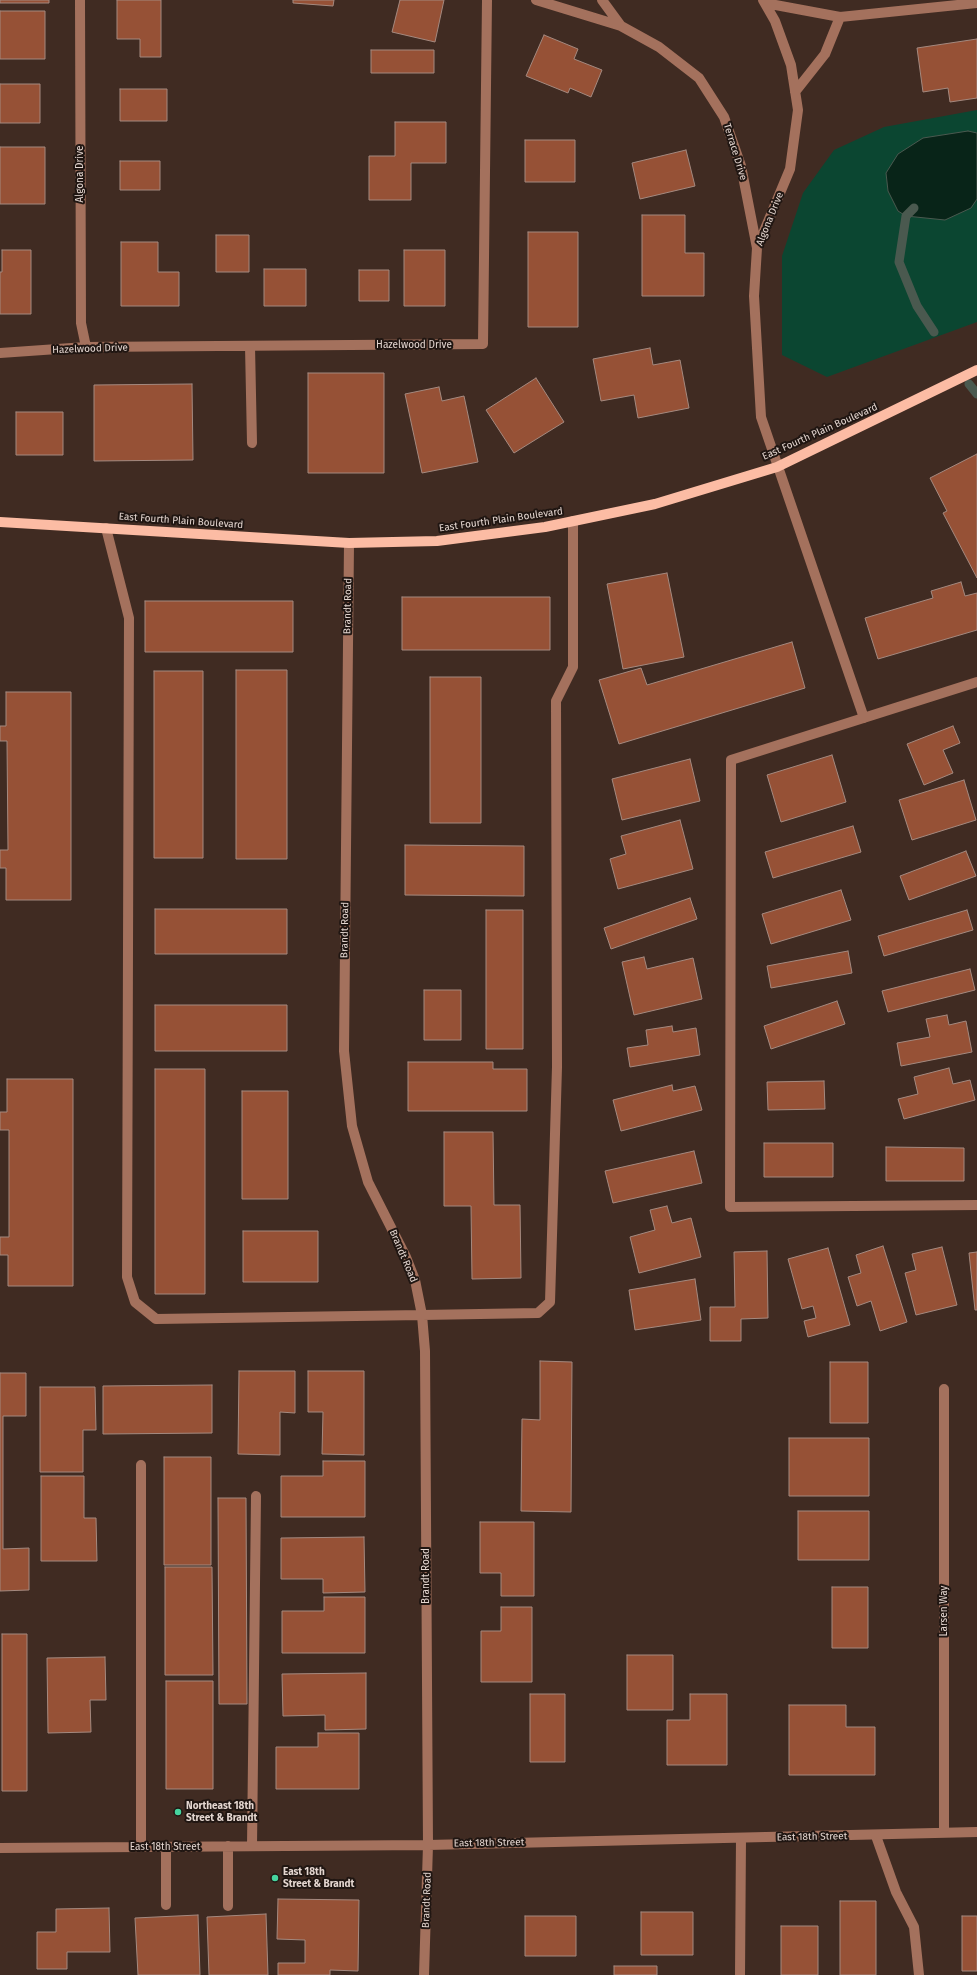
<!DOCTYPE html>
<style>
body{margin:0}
canvas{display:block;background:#402b22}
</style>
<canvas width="977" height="1975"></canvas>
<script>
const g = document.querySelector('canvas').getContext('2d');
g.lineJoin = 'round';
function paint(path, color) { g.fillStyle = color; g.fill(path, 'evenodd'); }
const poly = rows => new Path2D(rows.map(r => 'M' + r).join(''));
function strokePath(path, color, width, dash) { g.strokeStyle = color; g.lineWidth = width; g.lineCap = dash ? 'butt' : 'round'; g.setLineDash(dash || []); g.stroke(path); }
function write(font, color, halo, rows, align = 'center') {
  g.font = font + ' "Fira Sans",sans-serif'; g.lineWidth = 4; g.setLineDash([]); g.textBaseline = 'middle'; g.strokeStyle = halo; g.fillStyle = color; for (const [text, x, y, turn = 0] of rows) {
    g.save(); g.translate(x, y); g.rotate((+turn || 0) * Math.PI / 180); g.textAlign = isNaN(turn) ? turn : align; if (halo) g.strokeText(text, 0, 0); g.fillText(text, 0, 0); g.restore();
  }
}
paint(poly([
 [977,110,977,322,827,377,782,355,782,256,803,193,834,150,884,127]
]), '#0b4631');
const water = poly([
 [968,131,977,133,977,199,971,208,945,220,906,216,898,211,888,191,886,173,898,154,923,138,968,131]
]);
paint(water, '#082418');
strokePath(water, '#4a594f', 1);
strokePath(poly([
 [914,208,906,216,899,262,917,306,934,332],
 [969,384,977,394]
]), '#4a594f', 9);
const building = poly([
 [0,0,49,0,49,3,0,3,0,0],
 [117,0,161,0,161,57,140,57,140,39,117,39,117,0],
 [293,0,334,0,333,6,293,3,293,0],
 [400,0,444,0,435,42,392,32,400,0],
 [0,11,45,11,45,59,0,59,0,11],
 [544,35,578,49,574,59,602,70,591,97,570,88,568,93,526,76,544,35],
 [977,39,977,98,950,102,948,88,923,92,917,48,977,39],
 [371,50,434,50,434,73,371,73,371,50],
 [0,84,40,84,40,123,0,123,0,84],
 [120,89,167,89,167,121,120,121,120,89],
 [395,122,446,122,446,163,411,163,411,200,369,200,369,156,395,156,395,122],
 [525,140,575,140,575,182,525,182,525,140],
 [0,147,45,147,45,204,0,204,0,147],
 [686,150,695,186,640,199,632,163,686,150],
 [120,161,160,161,160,190,120,190,120,161],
 [642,215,685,215,685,253,704,253,704,296,642,296,642,215],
 [528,232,578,232,578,327,528,327,528,232],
 [216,235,249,235,249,272,216,272,216,235],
 [121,242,158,242,158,272,179,272,179,306,121,306,121,242],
 [2,250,31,250,31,314,0,314,0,272,2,272,2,250],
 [404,250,445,250,445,306,404,306,404,250],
 [264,269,306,269,306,306,264,306,264,269],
 [359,270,389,270,389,301,359,301,359,270],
 [650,348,653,365,680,360,689,408,638,418,634,395,601,401,593,359,650,348],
 [308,373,384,373,384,473,308,473,308,373],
 [536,378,564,422,514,453,486,410,536,378],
 [192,384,193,460,94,461,94,385,192,384],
 [439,387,442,401,464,396,478,462,422,473,405,394,439,387],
 [16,412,63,412,63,455,16,455,16,412],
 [977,454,977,578,943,513,947,511,930,478,977,454],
 [667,573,684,657,623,669,607,584,667,573],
 [961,582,965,596,977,593,977,630,878,659,865,618,933,598,931,591,961,582],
 [402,597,550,597,550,650,402,650,402,597],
 [145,601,293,601,293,652,145,652,145,601],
 [792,642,805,688,619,744,599,680,641,668,647,685,792,642],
 [236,670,287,670,287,859,236,859,236,670],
 [154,671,203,671,203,858,154,858,154,671],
 [430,677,481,677,481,823,430,823,430,677],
 [6,692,71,692,71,900,6,900,6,868,0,868,0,850,8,850,7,741,0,741,0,726,6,726,6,692],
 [953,726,960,743,943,750,953,773,924,785,907,744,953,726],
 [832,755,846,802,781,822,767,775,832,755],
 [690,759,700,801,622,820,612,779,690,759],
 [964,780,976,820,912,840,899,800,964,780],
 [680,820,693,869,618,889,610,859,626,854,621,836,680,820],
 [853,826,861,852,773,878,765,852,853,826],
 [405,845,524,846,524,896,405,895,405,845],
 [966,851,976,876,909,900,900,876,966,851],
 [841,890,851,920,771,944,762,914,841,890],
 [690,898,697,919,611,949,604,928,690,898],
 [155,909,287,909,287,954,155,954,155,909],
 [486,910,523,910,523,1049,486,1049,486,910],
 [967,910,973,930,884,956,878,936,967,910],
 [848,951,852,973,771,988,767,966,848,951],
 [644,957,647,969,693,958,702,999,634,1015,622,962,644,957],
 [970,969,975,990,888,1012,882,991,970,969],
 [424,990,461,990,461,1040,424,1040,424,990],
 [837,1001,845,1024,771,1049,764,1026,837,1001],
 [155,1005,287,1005,287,1051,155,1051,155,1005],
 [947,1015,949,1025,966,1021,972,1052,901,1066,897,1043,930,1037,926,1019,947,1015],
 [672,1026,673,1032,696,1028,700,1055,630,1067,627,1048,648,1045,646,1030,672,1026],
 [408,1062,493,1062,493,1069,527,1069,527,1111,408,1111,408,1062],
 [949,1068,953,1084,970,1080,975,1100,904,1119,898,1099,918,1094,914,1077,949,1068],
 [155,1069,205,1069,205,1294,155,1294,155,1069],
 [7,1079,73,1079,73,1286,8,1286,8,1255,0,1255,0,1237,9,1237,9,1130,0,1130,0,1112,7,1112,7,1079],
 [824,1081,825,1109,768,1110,767,1082,824,1081],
 [672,1085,673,1091,695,1086,702,1110,621,1131,613,1100,672,1085],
 [242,1091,288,1091,288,1199,242,1199,242,1091],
 [444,1132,493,1132,494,1205,520,1205,521,1278,472,1279,471,1206,444,1206,444,1132],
 [764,1143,833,1143,833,1177,764,1177,764,1143],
 [886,1147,964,1148,964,1181,886,1181,886,1147],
 [694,1151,702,1183,613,1203,605,1171,694,1151],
 [667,1206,672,1223,691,1218,701,1257,639,1273,630,1237,655,1230,650,1210,667,1206],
 [243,1231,318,1231,318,1282,243,1282,243,1231],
 [883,1246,907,1322,880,1331,871,1301,857,1306,848,1277,861,1273,856,1255,883,1246],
 [942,1247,957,1305,916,1315,905,1273,916,1270,912,1254,942,1247],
 [828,1248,850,1325,808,1337,804,1321,816,1318,813,1306,802,1309,788,1259,828,1248],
 [767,1251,768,1318,741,1319,741,1341,710,1341,710,1307,735,1307,734,1252,767,1251],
 [977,1252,977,1310,975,1310,969,1253,977,1252],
 [695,1279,701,1320,635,1330,629,1290,695,1279],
 [540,1361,572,1362,571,1512,521,1511,522,1419,540,1420,540,1361],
 [830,1362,868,1362,868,1423,830,1423,830,1362],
 [239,1371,295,1371,295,1413,280,1412,280,1455,238,1454,239,1371],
 [308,1371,364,1371,364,1455,322,1454,323,1412,308,1412,308,1371],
 [0,1373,26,1373,26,1416,3,1416,3,1549,29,1548,29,1590,0,1591,0,1373],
 [212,1385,212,1433,103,1434,103,1386,212,1385],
 [40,1387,95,1387,96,1430,83,1430,83,1472,40,1472,40,1387],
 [789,1438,869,1438,869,1496,789,1496,789,1438],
 [164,1457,211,1457,211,1565,164,1565,164,1457],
 [323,1461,365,1461,365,1517,281,1517,281,1476,323,1476,323,1461],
 [41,1476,84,1476,84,1518,96,1518,97,1561,41,1561,41,1476],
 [218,1498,246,1498,247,1704,219,1704,218,1498],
 [798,1511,869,1511,869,1560,798,1560,798,1511],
 [480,1522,534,1522,534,1596,501,1596,501,1573,480,1573,480,1522],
 [364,1537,365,1592,323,1593,323,1579,281,1579,281,1538,364,1537],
 [165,1567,212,1567,213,1675,165,1675,165,1567],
 [832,1587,868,1587,868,1648,832,1648,832,1587],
 [324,1597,365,1597,365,1653,282,1653,282,1611,324,1611,324,1597],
 [501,1607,532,1607,532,1682,481,1682,481,1631,501,1631,501,1607],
 [2,1634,27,1634,27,1791,2,1791,2,1634],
 [627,1655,673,1655,673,1710,627,1710,627,1655],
 [105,1657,106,1700,90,1700,91,1732,48,1733,47,1658,105,1657],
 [366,1673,366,1729,325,1730,325,1715,283,1716,282,1674,366,1673],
 [166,1681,213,1681,213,1789,166,1789,166,1681],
 [530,1694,565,1694,565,1762,530,1762,530,1694],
 [690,1694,727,1694,727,1765,667,1765,667,1720,690,1720,690,1694],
 [789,1705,846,1705,846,1727,875,1727,875,1775,789,1775,789,1705],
 [318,1733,359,1733,359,1789,276,1789,276,1747,318,1747,318,1733],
 [278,1899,359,1900,358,1971,330,1970,330,1975,278,1975,278,1963,305,1963,305,1940,277,1939,278,1899],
 [840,1901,876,1901,876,1975,840,1975,840,1901],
 [109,1908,110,1952,67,1952,67,1969,37,1969,37,1932,56,1932,56,1909,109,1908],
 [641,1912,693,1912,693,1955,641,1955,641,1912],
 [266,1914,268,1975,209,1975,207,1917,266,1914],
 [198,1915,200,1975,138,1975,135,1918,198,1915],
 [525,1916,576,1916,576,1956,525,1956,525,1916],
 [962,1916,977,1916,977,1971,962,1971,962,1916],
 [781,1926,818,1926,818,1975,781,1975,781,1926],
 [614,1966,657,1966,657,1975,614,1975,614,1966]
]);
paint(building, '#965136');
strokePath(building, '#a4897f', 1);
strokePath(poly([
 [80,0,81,323,86,347],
 [536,0,621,26,659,47,699,78,724,117,741,166,757,248],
 [602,0,621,26],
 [763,0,775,21,791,65,798,110,790,169,757,248,754,296,761,417,864,718],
 [765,3,840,17,825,54,795,92],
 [840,17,977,3],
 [250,346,252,443],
 [0,353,86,347,483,344,487,0],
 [106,528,129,618,127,1277,135,1302,156,1319,422,1315,538,1313,550,1302,557,1067,556,701,573,667,573,521],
 [349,543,344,1051,352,1126,368,1182,406,1257,415,1280,422,1315,425,1351,428,1845,424,1975],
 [977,682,731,760,730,1207,977,1205],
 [944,1389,944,1832],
 [141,1465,141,1847],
 [876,1836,896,1892,914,1927,919,1975],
 [228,1846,228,1906],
 [252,1846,256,1496],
 [166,1847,166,1905],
 [0,1848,428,1845,977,1832],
 [740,1975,741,1838]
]), '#a4715d', 10);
strokePath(poly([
 [0,522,349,543,437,541,545,527,655,504,777,467,977,370]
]), '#fcbca4', 10);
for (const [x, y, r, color] of [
 [178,1812,4,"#46d49e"],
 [275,1878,4,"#46d49e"]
]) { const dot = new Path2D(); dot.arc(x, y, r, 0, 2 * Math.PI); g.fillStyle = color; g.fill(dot); strokePath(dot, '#201612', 1.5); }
write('10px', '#e4d6d0', '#201612', [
 ["Terrace Drive",735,152,73],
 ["Algona Drive",80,174,-90],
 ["Algona Drive",770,219,-68],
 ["Hazelwood Drive",414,345],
 ["Hazelwood Drive",90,349,-2],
 ["East Fourth Plain Boulevard",820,432,-24],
 ["East Fourth Plain Boulevard",501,520,-8],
 ["East Fourth Plain Boulevard",181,521,4],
 ["Brandt Road",348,606,-89],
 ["Brandt Road",345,930,-89],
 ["Brandt Road",403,1256,67],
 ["Brandt Road",426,1576,-90],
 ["Larsen Way",944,1611,-90],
 ["East 18th Street",812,1837,-1],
 ["East 18th Street",489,1843,-1],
 ["East 18th Street",165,1847],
 ["Brandt Road",427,1900,-88]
]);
write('bold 10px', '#e4d6d0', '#201612', [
 ["Northeast 18th",186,1806],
 ["Street & Brandt",186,1818],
 ["East 18th",283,1872],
 ["Street & Brandt",283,1884]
], 'left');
</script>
